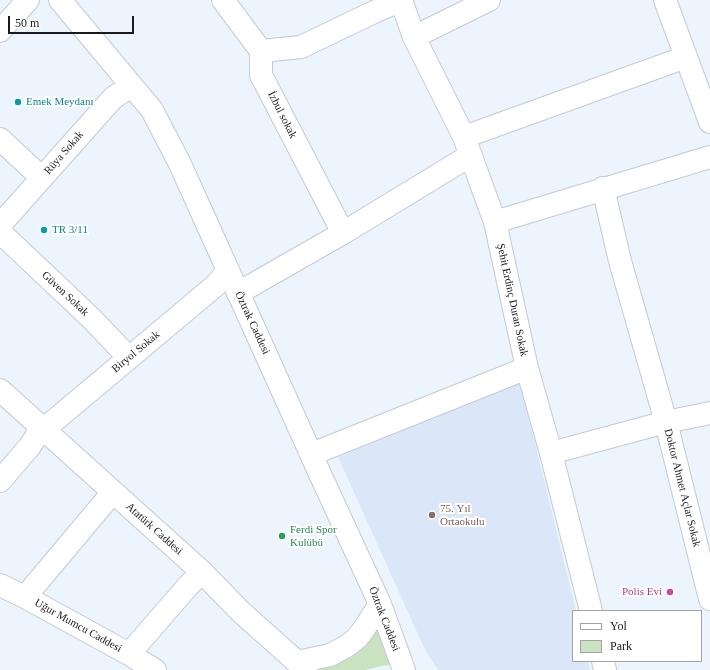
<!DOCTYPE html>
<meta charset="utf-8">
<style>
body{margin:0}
#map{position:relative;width:710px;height:670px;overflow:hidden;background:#ecf4fe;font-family:"Times New Roman",serif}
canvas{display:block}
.legend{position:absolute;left:572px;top:610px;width:130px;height:52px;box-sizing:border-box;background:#fff;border:1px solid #a3a3a5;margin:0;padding:5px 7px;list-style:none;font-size:12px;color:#181a1e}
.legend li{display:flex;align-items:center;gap:8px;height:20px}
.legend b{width:20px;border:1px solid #a3a3a5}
.scale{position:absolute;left:8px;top:16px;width:126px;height:18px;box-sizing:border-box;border:2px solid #181a1e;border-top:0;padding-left:5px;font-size:12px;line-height:14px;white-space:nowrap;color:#181a1e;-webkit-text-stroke:3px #fff;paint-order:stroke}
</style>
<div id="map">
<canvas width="710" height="670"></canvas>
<ul class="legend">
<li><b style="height:5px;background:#fff"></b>Yol</li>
<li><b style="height:11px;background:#c9e3c1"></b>Park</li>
</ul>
<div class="scale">50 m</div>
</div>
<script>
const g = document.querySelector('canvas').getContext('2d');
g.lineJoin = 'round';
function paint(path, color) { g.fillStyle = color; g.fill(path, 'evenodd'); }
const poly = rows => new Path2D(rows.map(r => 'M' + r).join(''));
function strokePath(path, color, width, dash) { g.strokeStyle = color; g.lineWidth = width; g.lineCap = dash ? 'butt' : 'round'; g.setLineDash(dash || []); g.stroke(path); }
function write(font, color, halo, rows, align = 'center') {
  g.font = font + ' "Times New Roman",serif'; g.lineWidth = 4; g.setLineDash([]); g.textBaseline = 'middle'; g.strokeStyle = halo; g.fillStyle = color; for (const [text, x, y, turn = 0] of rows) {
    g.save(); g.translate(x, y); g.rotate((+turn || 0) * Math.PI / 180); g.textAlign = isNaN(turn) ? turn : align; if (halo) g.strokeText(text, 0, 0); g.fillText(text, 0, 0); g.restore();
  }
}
paint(poly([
 [520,381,576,611,573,611,573,661,588,661,590,670,438,670,426,652,338,457]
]), '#dbe7f8');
paint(poly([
 [377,616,396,664,381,666,365,670,318,670,310,664]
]), '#c9e3c1');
const minor = poly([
 [223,0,261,51,261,75,343,233],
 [401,0,414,37,464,137,495,222,527,368,551,453,591,611],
 [665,0,710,122],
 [0,31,28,0],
 [414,37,489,0],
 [261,51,301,47,374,12,402,0],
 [464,137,686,57],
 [0,139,42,178],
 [603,188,620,261,666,422,710,413],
 [495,222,710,157],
 [0,225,113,98,131,86],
 [0,232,92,319,129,358],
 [238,293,343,233,471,155],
 [551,453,666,422,710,599],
 [312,454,527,368],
 [0,481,30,446,36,437,40,426,49,425,216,285,228,271],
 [0,585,25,597,129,654,155,670],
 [25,597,113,492],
 [129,654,188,586,202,572],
 [603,661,605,670]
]);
const major = poly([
 [60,0,152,110,180,164,320,474,380,604,404,670],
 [0,390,202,572,241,612,306,670],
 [297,662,330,655,347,646,357,638,364,629,380,604]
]);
strokePath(minor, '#c2cad3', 24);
strokePath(major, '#c2cad3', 24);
strokePath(minor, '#fff', 22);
strokePath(major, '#fff', 22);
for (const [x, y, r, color] of [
 [18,102,4,"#0f9aa8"],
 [44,230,4,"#0f9aa8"],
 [432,515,4,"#8d6e63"],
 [282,536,4,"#2e9e5b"],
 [670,592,4,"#d1479c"]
]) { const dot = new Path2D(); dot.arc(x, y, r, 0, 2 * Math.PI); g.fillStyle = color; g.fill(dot); strokePath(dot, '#fff', 1.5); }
write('11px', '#0d838f', '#fff', [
 ["Emek Meydanı",26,102],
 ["TR 3/11",52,230]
], 'left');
write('11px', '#181a1e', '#fff', [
 ["İzbul sokak",282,115,63],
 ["Rüya Sokak",64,153,-49],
 ["Güven Sokak",65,294,43],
 ["Şehit Erdinç Duran Sokak",512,300,78],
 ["Öztrak Caddesi",252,323,65],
 ["Biryol Sokak",136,352,-40],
 ["Doktor Ahmet Açlar Sokak",682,488,76],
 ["Atatürk Caddesi",154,529,42],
 ["Öztrak Caddesi",384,619,69],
 ["Uğur Mumcu Caddesi",78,626,29]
]);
write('11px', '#785e54', '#fff', [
 ["75. Yıl",440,509],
 ["Ortaokulu",440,522]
], 'left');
write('11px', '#27864d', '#fff', [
 ["Ferdi Spor",290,530],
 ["Kulübü",290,543]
], 'left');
write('11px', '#b23c85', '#fff', [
 ["Polis Evi",662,592]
], 'right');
</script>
